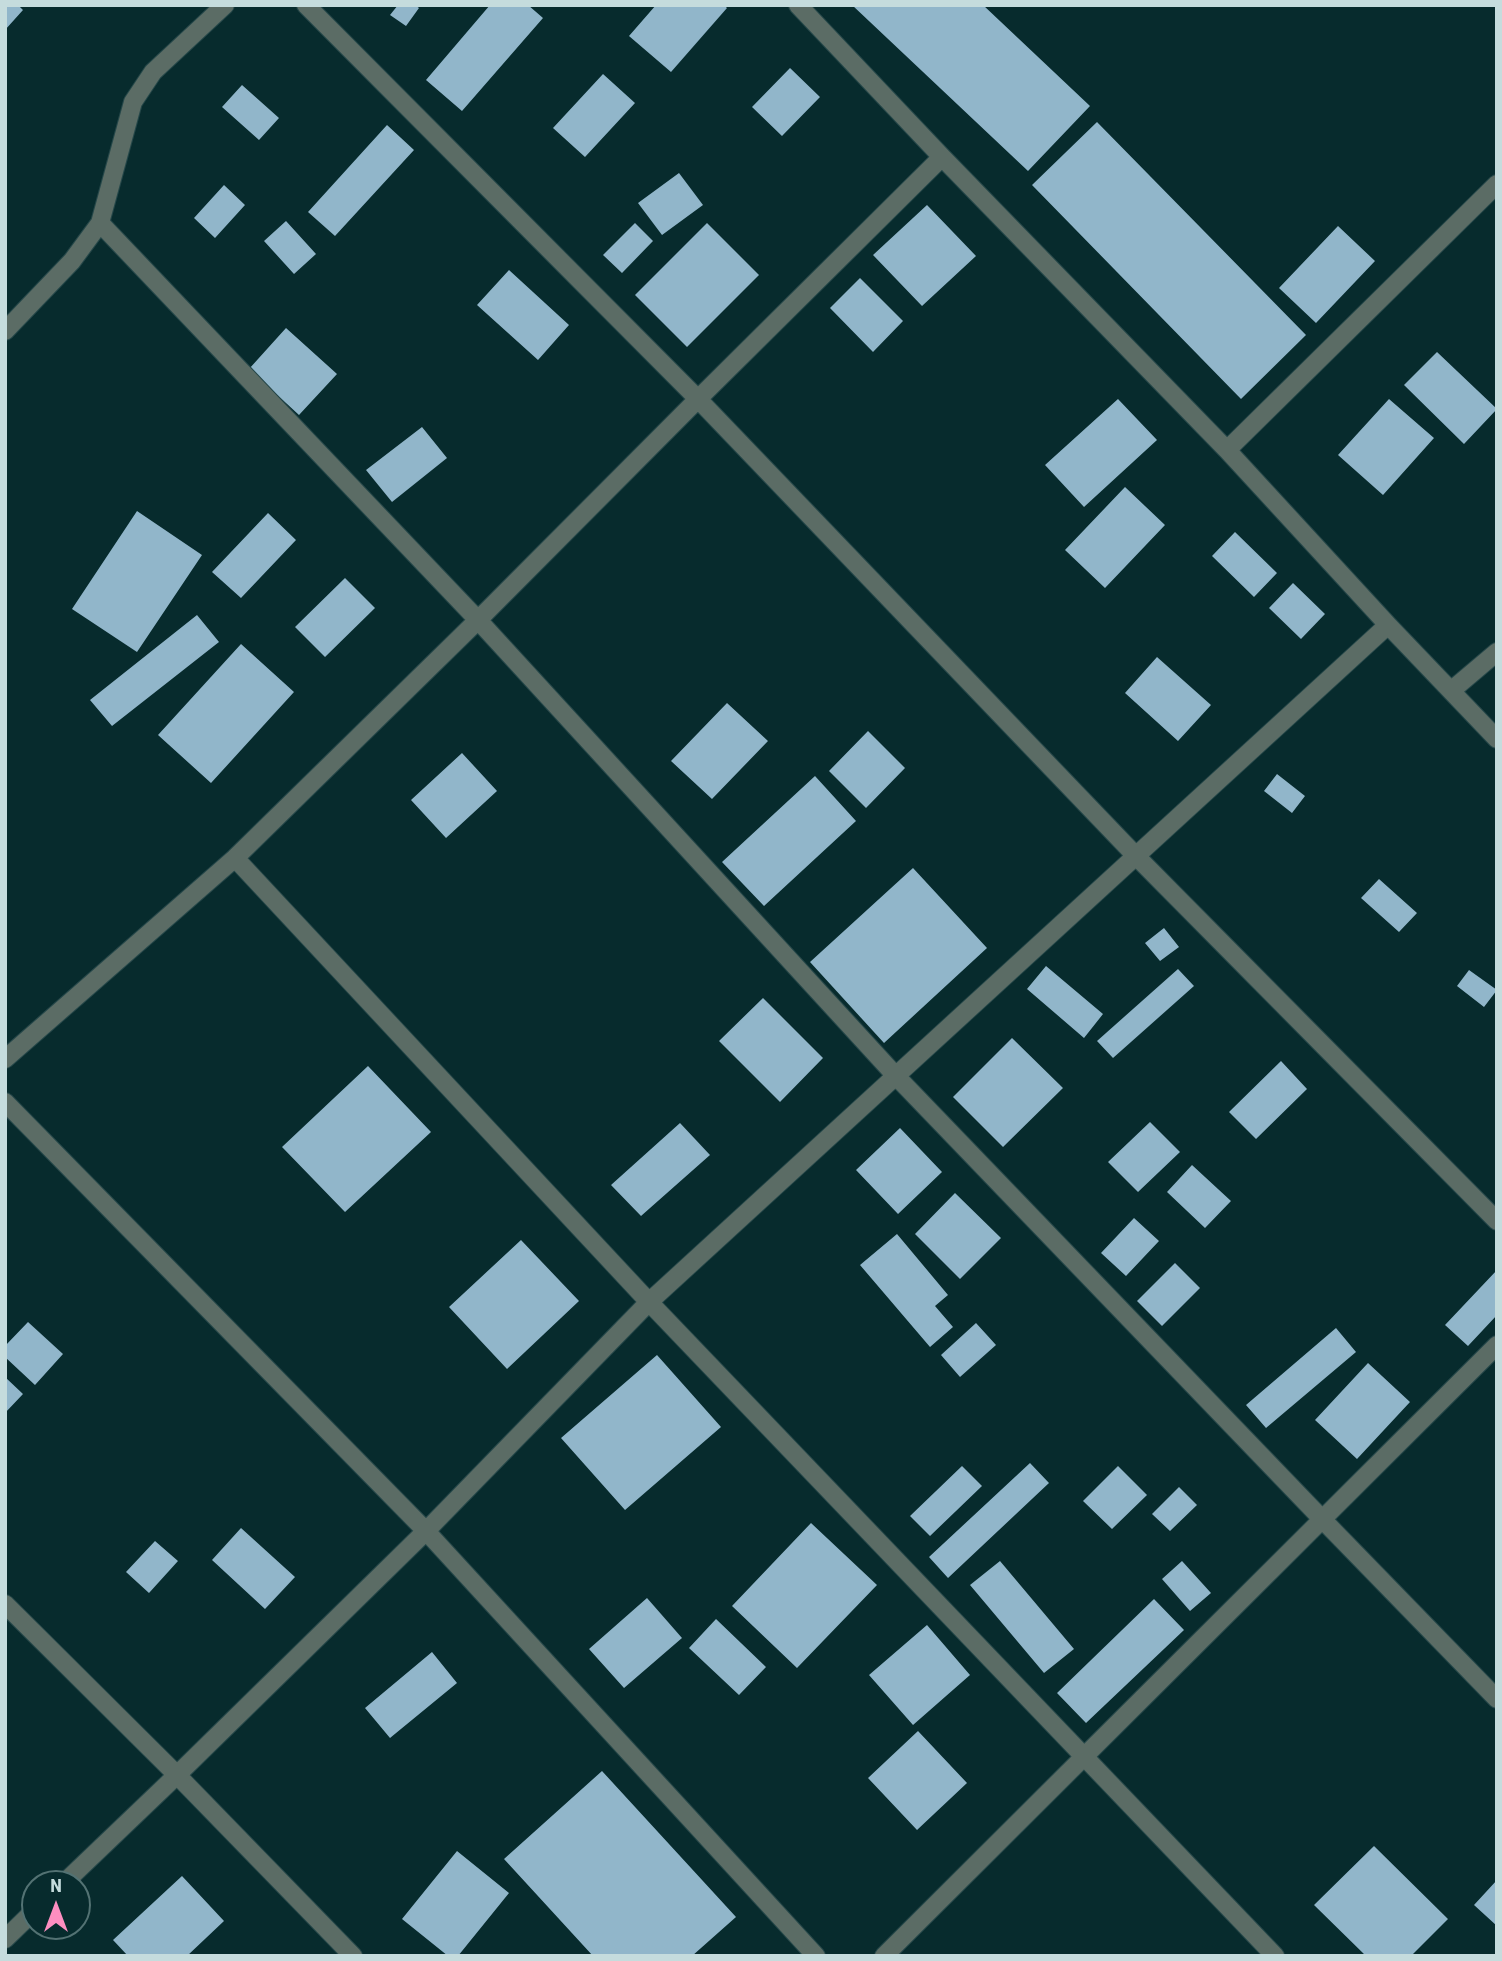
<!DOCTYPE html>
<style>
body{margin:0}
#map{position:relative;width:1502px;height:1961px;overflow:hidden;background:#072b2d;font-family:"Roboto Condensed",sans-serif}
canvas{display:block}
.frame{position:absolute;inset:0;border:7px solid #c5dcdd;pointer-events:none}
.north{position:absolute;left:21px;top:1870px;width:70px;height:70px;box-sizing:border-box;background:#072b2d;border:2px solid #537273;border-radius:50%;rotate:0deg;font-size:19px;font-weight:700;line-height:28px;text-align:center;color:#c5dcdd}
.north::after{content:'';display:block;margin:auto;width:24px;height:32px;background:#fd8ec0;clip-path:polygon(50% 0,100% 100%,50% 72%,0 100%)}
</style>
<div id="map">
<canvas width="1502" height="1961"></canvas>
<div class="frame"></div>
<div class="north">N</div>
</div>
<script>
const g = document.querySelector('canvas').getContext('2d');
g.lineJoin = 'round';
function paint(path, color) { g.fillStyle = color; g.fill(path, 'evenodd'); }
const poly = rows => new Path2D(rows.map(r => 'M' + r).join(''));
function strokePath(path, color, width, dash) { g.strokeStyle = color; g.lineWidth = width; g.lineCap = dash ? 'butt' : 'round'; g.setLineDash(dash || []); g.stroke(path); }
paint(poly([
 [5,5,18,5,23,10,5,30],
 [398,5,415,5,419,8,406,26,390,15],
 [490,5,528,5,543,18,462,111,426,80],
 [656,5,724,5,727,8,671,72,629,36],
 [852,5,983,5,1090,106,1028,171],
 [790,68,820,97,782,136,752,107],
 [603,74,635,103,585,157,553,128],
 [242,85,279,118,259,140,222,107],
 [1097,122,1306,335,1241,399,1032,185],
 [387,125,414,150,335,236,308,212],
 [679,173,703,205,662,235,638,203],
 [224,185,245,205,215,238,194,218],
 [927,205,976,256,922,306,873,255],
 [286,221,316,254,294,274,264,241],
 [635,223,653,241,622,273,603,255],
 [707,223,759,275,687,347,635,295],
 [1338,226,1375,261,1316,323,1279,288],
 [509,270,569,325,538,360,477,305],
 [860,278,903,321,873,352,830,308],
 [286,328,337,374,299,415,249,369],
 [1437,352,1497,409,1464,444,1404,385],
 [1118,399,1157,440,1084,507,1045,465],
 [1389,399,1434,438,1383,495,1338,455],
 [422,427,447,458,392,502,366,470],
 [1125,487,1165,525,1105,588,1065,550],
 [137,511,202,555,137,652,72,609],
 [268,513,296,540,241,598,212,572],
 [1235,532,1277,573,1254,597,1212,556],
 [345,578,375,608,325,657,295,627],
 [1293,583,1325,614,1301,639,1269,608],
 [197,615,219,642,112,726,90,700],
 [241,644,294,692,211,783,158,735],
 [1157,657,1211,705,1178,741,1125,693],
 [727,703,768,741,712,799,671,761],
 [868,731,905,768,866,808,829,771],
 [462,753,497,791,446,838,411,800],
 [1277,774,1305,796,1292,813,1264,791],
 [815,776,856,821,764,906,722,862],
 [913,868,987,948,884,1043,810,962],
 [1379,879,1417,913,1399,932,1361,898],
 [1164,928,1179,947,1160,961,1145,943],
 [1046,966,1103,1014,1084,1038,1027,989],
 [1178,969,1194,986,1113,1058,1097,1041],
 [1469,970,1497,990,1484,1007,1457,986],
 [763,998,823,1058,780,1102,719,1041],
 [1012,1038,1063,1088,1003,1147,953,1097],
 [1281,1061,1307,1089,1256,1139,1229,1112],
 [368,1066,431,1132,345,1212,282,1147],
 [1150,1122,1180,1152,1138,1192,1108,1162],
 [680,1123,710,1155,641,1216,611,1185],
 [900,1128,942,1172,898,1214,856,1170],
 [1192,1165,1231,1201,1205,1228,1167,1192],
 [955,1193,1001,1238,960,1279,915,1234],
 [1134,1218,1159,1241,1126,1276,1101,1253],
 [897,1234,948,1295,935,1306,953,1327,930,1347,860,1265],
 [521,1240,579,1301,507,1369,449,1307],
 [1175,1263,1200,1288,1162,1326,1137,1301],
 [1497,1270,1497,1315,1468,1346,1445,1325],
 [28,1322,63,1354,35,1385,5,1357,5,1346],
 [976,1323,996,1345,960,1377,941,1355],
 [1336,1328,1356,1352,1266,1428,1246,1405],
 [657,1355,721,1427,625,1510,561,1438],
 [1368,1363,1410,1402,1357,1459,1315,1420],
 [5,1377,23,1394,5,1413],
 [1030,1463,1049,1483,948,1578,929,1557],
 [962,1466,982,1486,930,1536,910,1516],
 [1118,1466,1147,1495,1112,1529,1083,1501],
 [1179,1487,1197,1505,1170,1531,1152,1514],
 [811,1523,877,1585,797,1668,732,1606],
 [241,1528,295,1577,265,1609,212,1560],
 [155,1541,178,1561,149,1593,126,1572],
 [1000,1561,1074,1649,1044,1673,970,1585],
 [1182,1561,1211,1593,1190,1611,1162,1579],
 [647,1598,682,1638,624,1688,589,1649],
 [1154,1599,1184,1630,1086,1723,1057,1693],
 [716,1619,766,1667,739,1695,689,1648],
 [927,1625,970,1675,913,1725,869,1675],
 [432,1652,457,1683,390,1738,365,1708],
 [918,1731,967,1783,917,1830,868,1778],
 [602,1771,736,1917,692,1956,593,1956,504,1859],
 [1374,1846,1448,1919,1411,1956,1366,1956,1314,1905],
 [457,1851,509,1893,458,1956,448,1956,402,1919],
 [182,1876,224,1921,187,1956,128,1956,113,1940],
 [1497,1880,1497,1926,1474,1905]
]), '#91b6ca');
const minor = poly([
 [306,5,698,399,1136,856,1497,1221],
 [798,5,942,157,1227,450,1388,625,1497,739],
 [100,223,478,620,895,1075,1322,1519,1497,1699],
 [5,331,72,261,100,223,133,102,153,72,225,5],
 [1227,450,1497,184],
 [1452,690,1497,652],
 [235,858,649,1302,1275,1956],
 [5,1059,235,858,478,620,698,399,942,157],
 [5,1102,426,1531,816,1956],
 [5,1604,177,1775,353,1956],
 [63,1884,177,1775,426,1531,649,1302,1388,625],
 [5,1939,35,1910],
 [884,1956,1497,1345]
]);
strokePath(minor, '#254749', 20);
strokePath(minor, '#5b6c65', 18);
</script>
